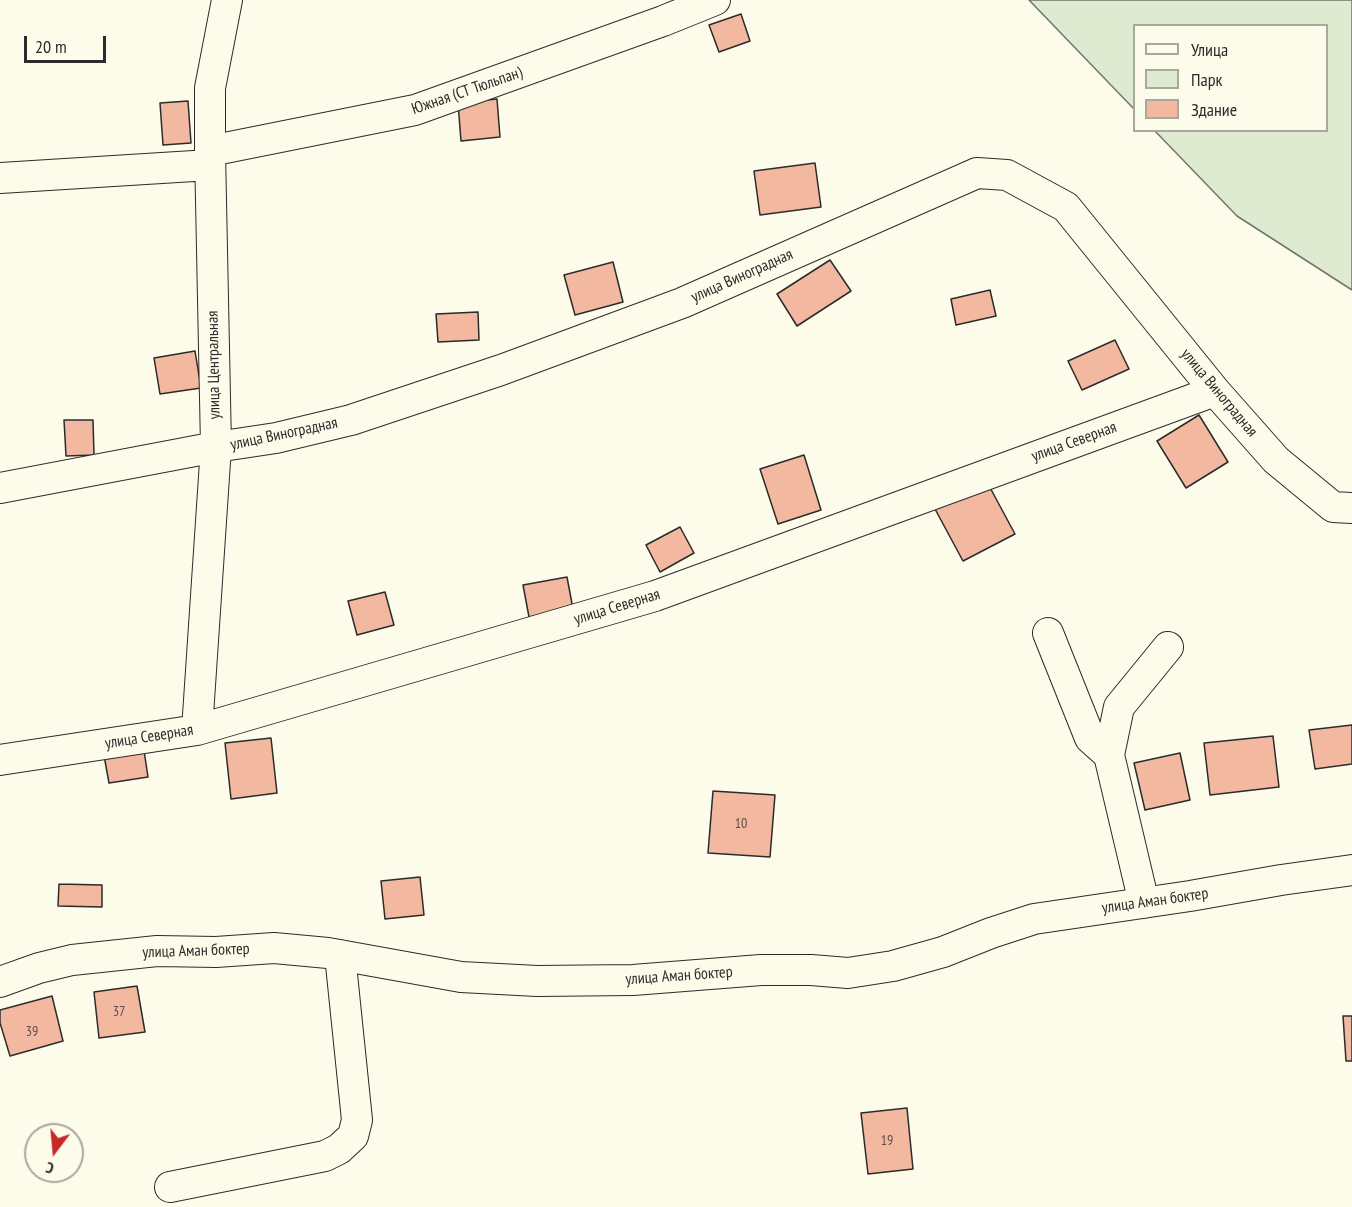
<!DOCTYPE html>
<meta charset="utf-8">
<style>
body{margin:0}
#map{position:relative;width:1352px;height:1207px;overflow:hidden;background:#fdfbea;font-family:"PT Sans Narrow",sans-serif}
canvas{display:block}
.legend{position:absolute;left:1133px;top:24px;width:195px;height:108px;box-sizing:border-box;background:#fdfbea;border:2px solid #a9a89e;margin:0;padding:8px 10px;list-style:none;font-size:18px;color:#2b2b2b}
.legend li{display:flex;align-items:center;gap:12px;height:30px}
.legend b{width:30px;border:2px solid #a9a89e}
.north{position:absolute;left:24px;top:1123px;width:60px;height:60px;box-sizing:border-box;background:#fdfbea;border:2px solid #a9a89e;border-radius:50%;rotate:196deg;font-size:16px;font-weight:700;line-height:24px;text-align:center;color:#2b2b2b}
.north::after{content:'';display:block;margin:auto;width:21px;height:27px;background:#c62828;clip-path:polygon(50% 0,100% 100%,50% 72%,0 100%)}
.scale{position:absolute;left:24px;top:36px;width:82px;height:27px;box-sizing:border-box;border:3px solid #2b2b2b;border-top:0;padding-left:8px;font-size:18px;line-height:21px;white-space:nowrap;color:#2b2b2b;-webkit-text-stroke:4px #fdfbea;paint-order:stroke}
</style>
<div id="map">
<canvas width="1352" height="1207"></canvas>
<ul class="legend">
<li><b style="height:8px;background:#fdfbea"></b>Улица</li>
<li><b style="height:16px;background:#deebd1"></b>Парк</li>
<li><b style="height:16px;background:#f2b8a0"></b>Здание</li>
</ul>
<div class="north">С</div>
<div class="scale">20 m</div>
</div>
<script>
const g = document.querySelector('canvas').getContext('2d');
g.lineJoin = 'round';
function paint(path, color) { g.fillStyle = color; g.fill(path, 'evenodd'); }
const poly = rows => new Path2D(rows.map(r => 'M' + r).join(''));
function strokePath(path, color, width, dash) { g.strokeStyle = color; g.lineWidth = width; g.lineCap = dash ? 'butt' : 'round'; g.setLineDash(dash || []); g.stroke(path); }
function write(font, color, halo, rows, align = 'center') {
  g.font = font + ' "PT Sans Narrow",sans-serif'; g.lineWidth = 4.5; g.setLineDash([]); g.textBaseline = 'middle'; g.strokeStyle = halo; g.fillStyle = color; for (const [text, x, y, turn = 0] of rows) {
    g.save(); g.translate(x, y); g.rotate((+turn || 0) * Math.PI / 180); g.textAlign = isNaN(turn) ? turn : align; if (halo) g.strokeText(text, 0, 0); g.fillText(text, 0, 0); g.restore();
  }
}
const green = poly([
 [1029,0,1352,0,1352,290,1237,216,1155,131,1326,130,1326,26,1134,26,1134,109,1029,0]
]);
paint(green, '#deebd1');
strokePath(green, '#74746e', 1.5);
const building = poly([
 [741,14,750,41,719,52,709,25,741,14],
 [497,99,500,137,461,141,458,103,497,99],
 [188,101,191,143,163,145,160,103,188,101],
 [815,163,821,207,760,215,754,171,815,163],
 [830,260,851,291,797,326,777,294,830,260],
 [613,262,623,302,575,315,564,275,613,262],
 [990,290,996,316,956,325,951,299,990,290],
 [478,312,479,340,438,342,436,314,478,312],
 [1115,340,1129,369,1082,390,1068,361,1115,340],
 [195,351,201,388,160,394,154,358,195,351],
 [1199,415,1228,462,1186,488,1157,441,1199,415],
 [64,420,93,420,94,455,66,456,64,420],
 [804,455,821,510,778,524,760,469,804,455],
 [987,482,1015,534,963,561,935,509,987,482],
 [680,527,694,553,660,572,646,545,680,527],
 [567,577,573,609,529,617,523,585,567,577],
 [385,592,394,625,357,635,348,601,385,592],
 [1352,725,1352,764,1315,769,1309,730,1352,725],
 [1273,736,1279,787,1210,795,1204,743,1273,736],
 [271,738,277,793,231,799,225,743,271,738],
 [143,744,148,777,109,783,103,750,143,744],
 [1180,753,1190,800,1145,810,1134,763,1180,753],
 [713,791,775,795,770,857,708,853,713,791],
 [420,877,424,915,385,919,381,881,420,877],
 [59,884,102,885,102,907,58,906,59,884],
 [137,986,145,1032,99,1038,94,992,137,986],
 [52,996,63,1041,10,1056,0,1023,0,1010,52,996],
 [1343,1016,1352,1016,1352,1061,1346,1061,1343,1016],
 [907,1108,913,1169,868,1174,861,1113,907,1108]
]);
paint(building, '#f2b8a0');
strokePath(building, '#2b2b2b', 1.5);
const minor = poly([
 [210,151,415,110,663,21,715,0],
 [0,178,210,165],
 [0,488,216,447,276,438,351,420,501,370,682,303,977,173,1007,175,1066,207,1215,391,1276,460,1333,507,1352,508],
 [1048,633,1090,738,1109,755],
 [197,730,216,447,210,151,210,88,227,0],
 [0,760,197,730,655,596,1215,391],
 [1144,903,1109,755,1119,707,1168,647],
 [0,982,39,968,72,960,157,951,216,952,274,948,328,953,461,977,537,981,633,980,761,970,811,970,848,973,893,966,943,952,991,933,1034,919,1190,896,1281,880,1352,870],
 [170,1187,325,1156,339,1149,353,1136,357,1120,340,955]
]);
strokePath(minor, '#2b2b2b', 32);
strokePath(minor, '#fdfbea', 30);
write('14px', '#5d4e48', null, [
 ["10",741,824],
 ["37",119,1012],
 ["39",32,1032],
 ["19",887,1141]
]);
write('16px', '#2b2b2b', '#fdfbea', [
 ["Южная (СТ Тюльпан)",467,91,-19],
 ["улица Виноградная",742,276,-24],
 ["улица Центральная",214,365,-91],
 ["улица Виноградная",1219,393,50],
 ["улица Виноградная",284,434,-12],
 ["улица Северная",1074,442,-20],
 ["улица Северная",617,607,-17],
 ["улица Северная",149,737,-9],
 ["улица Аман боктер",1155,901,-8],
 ["улица Аман боктер",196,951,-2],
 ["улица Аман боктер",679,976,-4]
]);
</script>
